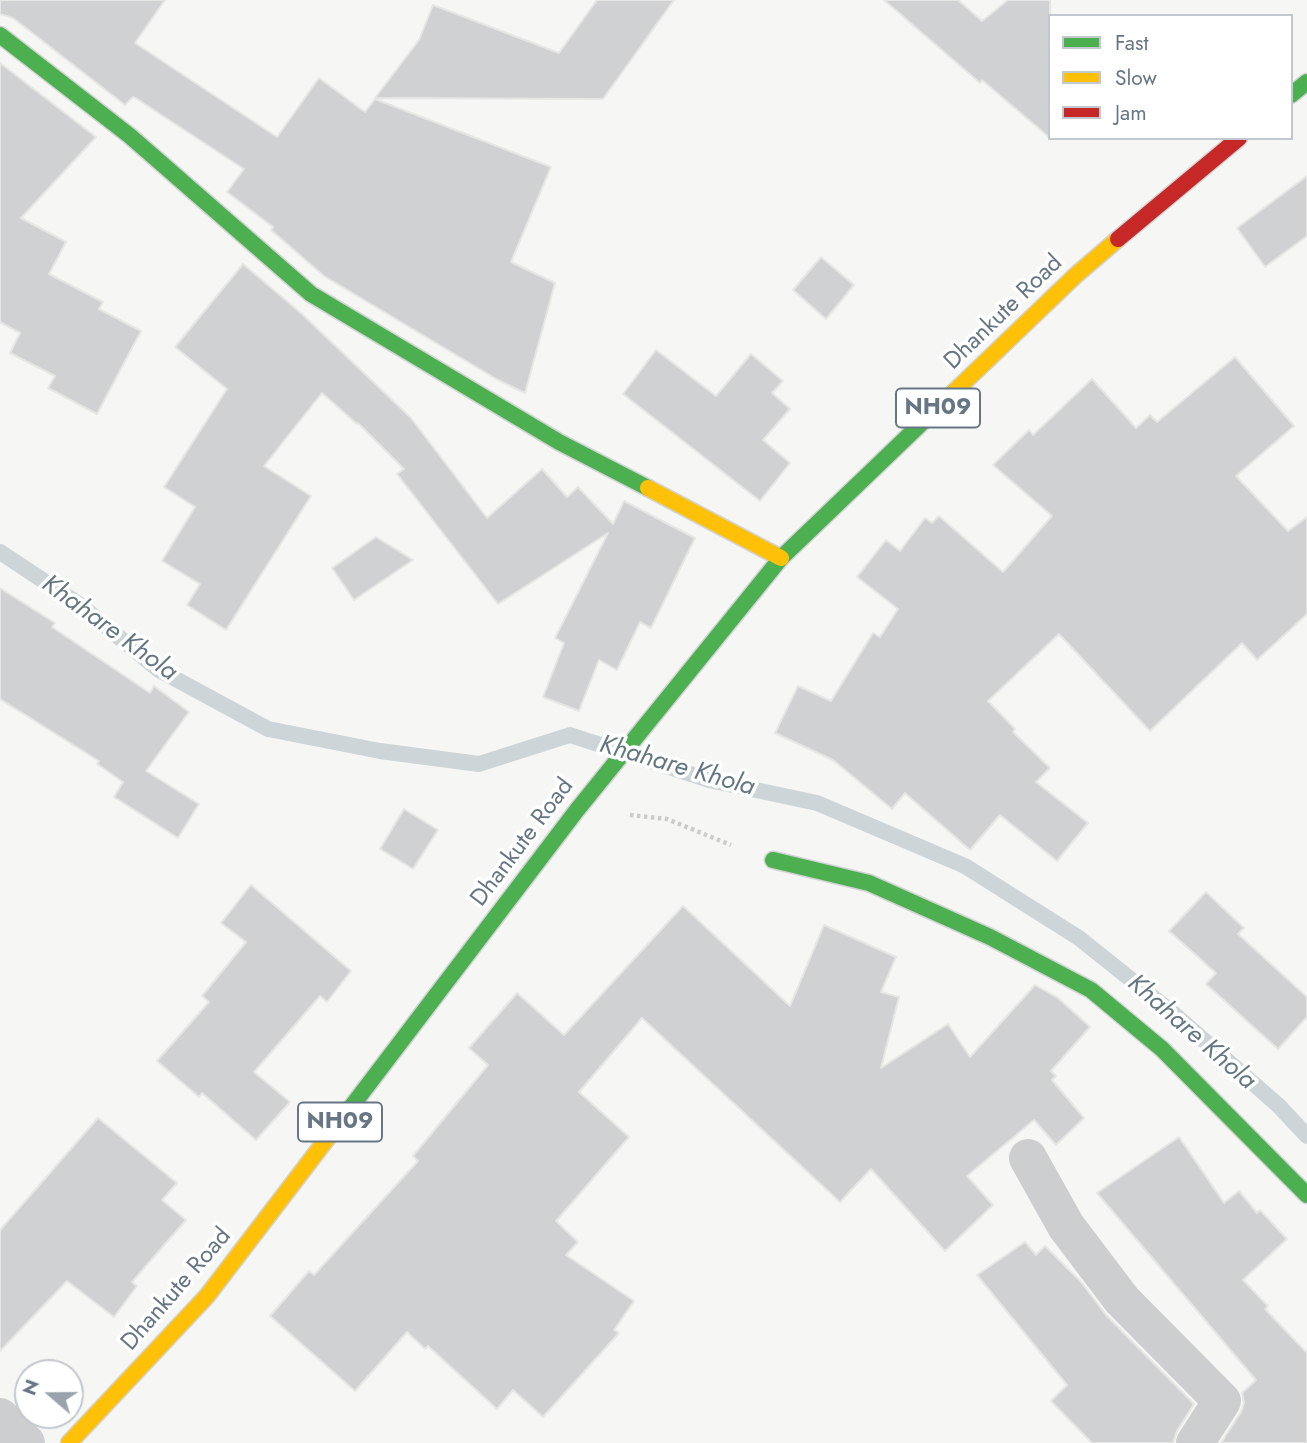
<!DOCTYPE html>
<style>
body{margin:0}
#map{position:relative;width:1307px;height:1443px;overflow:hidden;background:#f6f6f5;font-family:Jost,sans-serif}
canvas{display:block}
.legend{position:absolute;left:1048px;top:14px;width:245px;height:126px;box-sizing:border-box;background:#fff;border:2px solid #c2c8ce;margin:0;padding:9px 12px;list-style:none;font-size:21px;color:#667685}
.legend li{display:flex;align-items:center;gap:14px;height:35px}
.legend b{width:35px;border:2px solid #c2c8ce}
.north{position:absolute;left:14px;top:1359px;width:70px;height:70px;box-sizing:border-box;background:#fff;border:2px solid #c2c8ce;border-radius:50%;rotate:290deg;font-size:19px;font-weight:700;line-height:28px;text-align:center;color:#667685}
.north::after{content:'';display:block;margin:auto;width:24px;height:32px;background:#98a3ac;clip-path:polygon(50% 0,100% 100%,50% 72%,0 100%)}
</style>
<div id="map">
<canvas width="1307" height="1443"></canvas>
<ul class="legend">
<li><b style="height:9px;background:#4caf50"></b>Fast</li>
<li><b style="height:9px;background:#ffc107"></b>Slow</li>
<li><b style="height:9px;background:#c62828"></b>Jam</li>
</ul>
<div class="north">N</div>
</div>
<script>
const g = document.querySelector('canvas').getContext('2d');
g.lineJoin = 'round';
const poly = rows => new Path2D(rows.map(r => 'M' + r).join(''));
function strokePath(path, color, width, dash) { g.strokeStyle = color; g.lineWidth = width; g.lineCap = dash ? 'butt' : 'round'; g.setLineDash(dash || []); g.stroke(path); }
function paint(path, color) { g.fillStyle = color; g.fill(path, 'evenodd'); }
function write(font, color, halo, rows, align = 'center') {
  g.font = font + ' Jost,sans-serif'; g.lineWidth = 7; g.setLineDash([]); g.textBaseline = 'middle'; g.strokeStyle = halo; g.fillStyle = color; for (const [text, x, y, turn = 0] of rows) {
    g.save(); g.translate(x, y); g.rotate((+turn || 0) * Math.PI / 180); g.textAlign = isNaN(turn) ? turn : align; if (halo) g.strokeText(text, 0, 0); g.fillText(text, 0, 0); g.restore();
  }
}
strokePath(poly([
 [0,552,80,605,159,670,268,729,380,751,479,764,570,735,709,780,817,803,965,866,1079,938,1174,1014,1279,1106,1307,1136]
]), '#ced5d8', 16);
const building = poly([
 [0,0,165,0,135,43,277,137,319,78,365,112,375,99,551,167,511,262,555,283,525,393,498,380,324,276,271,230,273,227,227,192,244,169,137,99,133,97,125,105,13,18,0,14,0,0],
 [597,0,674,0,603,99,375,98,419,40,433,5,559,53,597,0],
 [884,0,958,0,982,21,1008,0,1050,0,1050,138,982,80,980,83,884,0],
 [0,63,96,137,21,218,66,242,49,274,103,302,99,309,141,331,97,414,48,388,55,376,10,353,20,333,0,322,0,63],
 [1307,176,1307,236,1265,267,1237,228,1307,176],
 [821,257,854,285,826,319,793,290,821,257],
 [243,264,302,314,411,418,487,518,542,469,567,497,578,487,613,524,624,501,695,538,651,628,640,622,617,670,599,660,579,711,543,697,564,643,555,638,608,533,498,604,397,474,404,469,358,423,357,424,322,393,264,466,311,496,226,630,187,605,200,584,162,561,195,507,164,487,227,389,175,347,243,264],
 [656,350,716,396,751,354,783,381,772,393,790,409,763,440,790,463,760,501,623,394,656,350],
 [1235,357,1294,426,1236,476,1288,531,1307,517,1307,614,1257,660,1242,643,1150,731,1059,634,988,701,1015,729,1013,732,1050,768,1036,782,1088,823,1057,861,1000,815,970,850,905,793,892,809,833,760,775,733,798,686,831,701,873,633,880,637,898,609,857,577,886,540,900,551,925,518,932,523,939,516,1003,572,1052,516,993,465,1029,430,1033,435,1092,379,1136,428,1150,415,1157,422,1235,357],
 [376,537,413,560,354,600,332,568,376,537],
 [0,588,55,623,52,627,150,693,154,686,189,712,146,771,199,804,178,838,114,797,123,782,97,764,99,761,0,699,0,588],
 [404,809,438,830,413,869,380,849,404,809],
 [251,885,351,971,327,1002,320,996,254,1072,290,1102,256,1140,202,1093,199,1097,157,1061,209,1002,202,996,246,942,221,923,251,885],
 [1206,892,1244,928,1238,934,1307,997,1307,1017,1278,1049,1206,984,1216,973,1169,931,1206,892],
 [683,906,790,1006,824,925,896,957,881,992,899,997,881,1068,948,1024,970,1057,1035,985,1058,998,1090,1027,1051,1071,1056,1076,1052,1080,1084,1118,1056,1145,1034,1120,967,1176,993,1205,945,1251,871,1169,840,1202,642,1018,579,1092,629,1137,556,1221,578,1242,566,1255,634,1301,614,1330,619,1333,543,1417,513,1390,497,1409,428,1346,425,1349,407,1332,355,1391,270,1316,309,1271,314,1275,418,1161,413,1156,488,1065,469,1048,517,993,564,1035,683,906],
 [98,1118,177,1183,162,1200,186,1220,132,1282,137,1286,114,1317,67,1281,0,1351,0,1230,98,1118],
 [1179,1137,1224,1203,1239,1191,1257,1213,1260,1210,1287,1239,1243,1280,1268,1306,1265,1309,1307,1353,1307,1443,1221,1443,1241,1412,1244,1403,1242,1393,1256,1380,1097,1193,1179,1137],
 [1025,1242,1036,1255,1045,1246,1082,1283,1106,1315,1194,1404,1177,1431,1173,1443,1092,1443,1051,1401,1067,1385,977,1275,1025,1242]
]);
paint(building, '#d0d1d2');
strokePath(building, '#e6e6e5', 2);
const fast = poly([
 [0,35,130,136,311,294,559,442,648,488],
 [1291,95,1307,82],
 [773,860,869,883,990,937,1091,990,1162,1049,1307,1195],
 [336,1127,577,810,781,558,954,392]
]);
const slow = poly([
 [954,392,1076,275,1118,239],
 [648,488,781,558],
 [69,1443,207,1296,336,1127]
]);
const jam = poly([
 [1118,239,1239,138]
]);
strokePath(fast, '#d2d3d4', 19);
strokePath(slow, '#d2d3d4', 19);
strokePath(jam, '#d2d3d4', 19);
strokePath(poly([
 [630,815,667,819,731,845]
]), '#cbcccb', 4.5, [3.5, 3.5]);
strokePath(poly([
 [1028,1158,1066,1226,1122,1300,1222,1401,1195,1443],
 [0,1417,26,1443]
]), '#cccecf', 38);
strokePath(fast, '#4caf50', 16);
strokePath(slow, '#ffc107', 16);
strokePath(jam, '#c62828', 16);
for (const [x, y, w] of [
 [938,408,84],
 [340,1122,84]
]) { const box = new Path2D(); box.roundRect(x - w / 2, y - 19.5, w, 39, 5); g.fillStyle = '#fff'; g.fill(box); strokePath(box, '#667685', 2); }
write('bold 23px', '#667685', null, [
 ["NH09",938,408],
 ["NH09",340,1122]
]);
write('24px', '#667685', '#fff', [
 ["Dhankute Road",1004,313,-44],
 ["Dhankute Road",523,843,-53],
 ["Dhankute Road",177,1290,-49]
]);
write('italic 26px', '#627781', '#fff', [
 ["Khahare Khola",109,629,36],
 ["Khahare Khola",677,767,16],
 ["Khahare Khola",1191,1033,41]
]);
</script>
